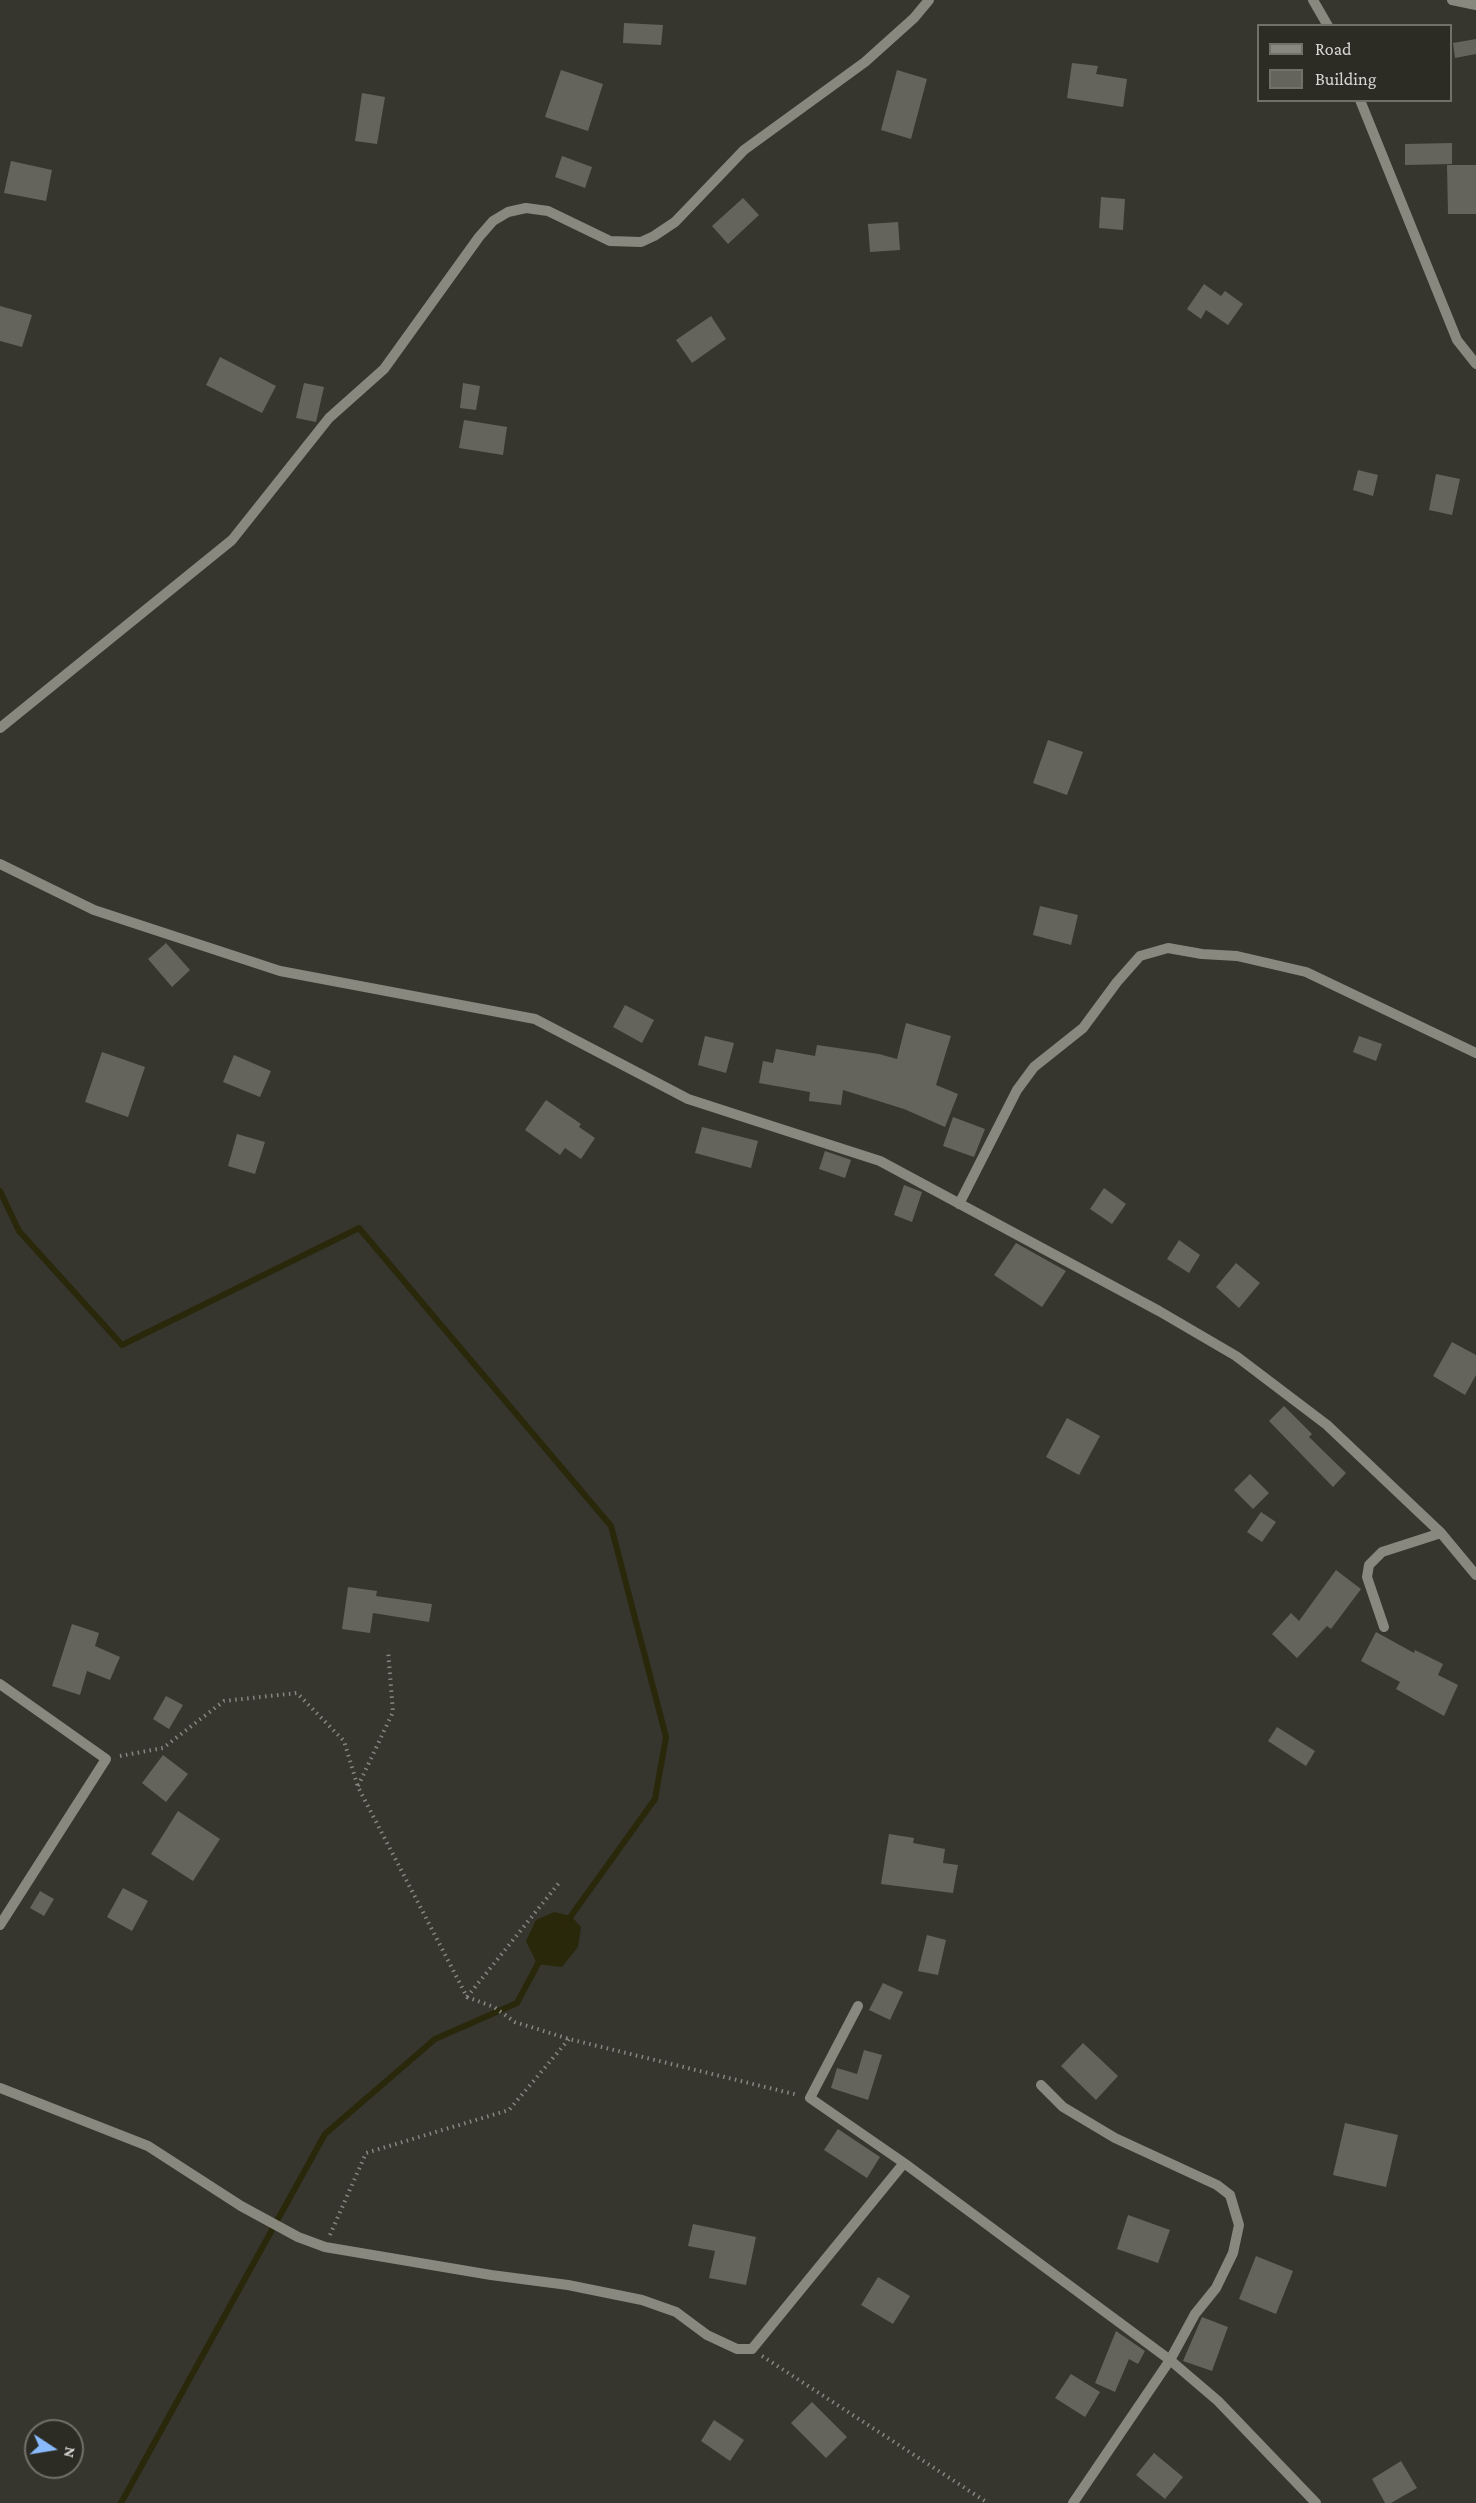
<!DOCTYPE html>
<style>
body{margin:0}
#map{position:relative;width:1476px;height:2503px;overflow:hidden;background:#36362e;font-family:"Crimson Pro",serif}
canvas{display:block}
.legend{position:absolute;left:1257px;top:24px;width:195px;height:78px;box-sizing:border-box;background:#2c2c24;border:2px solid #71716a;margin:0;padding:8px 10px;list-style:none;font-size:18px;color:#d8d8d3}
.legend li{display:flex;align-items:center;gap:12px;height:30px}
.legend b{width:30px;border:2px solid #71716a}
.north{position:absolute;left:24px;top:2419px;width:60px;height:60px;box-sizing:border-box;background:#2c2c24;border:2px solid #71716a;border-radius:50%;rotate:102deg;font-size:16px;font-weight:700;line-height:24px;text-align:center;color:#d8d8d3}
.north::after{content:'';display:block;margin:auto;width:21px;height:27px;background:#89bafc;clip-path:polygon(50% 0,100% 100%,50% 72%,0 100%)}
</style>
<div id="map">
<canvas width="1476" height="2503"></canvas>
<ul class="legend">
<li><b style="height:8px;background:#88887f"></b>Road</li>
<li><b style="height:16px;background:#65645c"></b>Building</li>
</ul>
<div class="north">N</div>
</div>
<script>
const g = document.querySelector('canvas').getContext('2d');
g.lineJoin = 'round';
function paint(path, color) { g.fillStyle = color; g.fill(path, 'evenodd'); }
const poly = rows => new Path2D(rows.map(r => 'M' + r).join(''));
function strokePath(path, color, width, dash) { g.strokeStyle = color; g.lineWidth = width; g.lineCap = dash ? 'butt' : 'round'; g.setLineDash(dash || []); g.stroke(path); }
paint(poly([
 [554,1912,571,1916,581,1927,578,1947,562,1967,537,1964,526,1941,536,1920]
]), '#2a280a');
strokePath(poly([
 [0,1191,19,1231,122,1345,359,1228,611,1526,666,1737,655,1799,566,1923],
 [121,2503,325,2134,435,2039,517,2003,541,1958]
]), '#2a280a', 6);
paint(poly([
 [624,23,663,25,661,45,623,43],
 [1476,39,1476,54,1455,58,1453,43],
 [1072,63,1098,66,1096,74,1127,79,1123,107,1067,98],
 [561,70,603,84,588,131,545,117],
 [897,70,927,79,911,139,881,130],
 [362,93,385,97,377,144,355,141],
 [1452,143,1452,164,1405,165,1405,144],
 [562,156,592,167,585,188,555,177],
 [11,161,52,170,46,201,4,193],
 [1447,165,1476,165,1476,214,1448,214],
 [1101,197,1125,199,1123,230,1099,228],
 [743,198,759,215,728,244,712,226],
 [898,222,900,250,870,252,868,224],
 [1204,284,1221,296,1225,291,1243,304,1228,325,1206,310,1201,319,1187,309],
 [0,306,32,315,22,347,0,341],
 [711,316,726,339,692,363,676,340],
 [220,357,276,386,262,413,206,385],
 [304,383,324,387,316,422,296,418],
 [463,383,480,386,476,410,460,408],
 [464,420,507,427,503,455,459,448],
 [1358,470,1378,475,1373,496,1353,490],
 [1436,474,1460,479,1452,515,1429,510],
 [1048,740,1083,752,1067,795,1033,783],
 [1040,906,1078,915,1071,945,1033,935],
 [166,943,190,970,172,987,148,959],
 [625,1005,654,1020,642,1043,613,1027],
 [906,1023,951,1036,936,1085,958,1094,945,1127,904,1109,843,1090,841,1105,809,1101,810,1092,759,1083,763,1061,773,1063,776,1049,815,1056,817,1045,879,1054,897,1059],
 [705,1036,734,1043,726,1073,698,1065],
 [1359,1036,1382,1044,1376,1061,1353,1052],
 [102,1052,145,1067,128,1117,85,1102],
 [234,1055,271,1071,260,1097,223,1082],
 [546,1100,581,1124,579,1127,595,1138,581,1159,565,1148,560,1155,525,1130],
 [953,1117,985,1129,974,1157,943,1146],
 [702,1127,758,1141,751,1168,695,1153],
 [237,1134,265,1142,255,1174,228,1166],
 [825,1151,851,1160,845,1178,819,1169],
 [904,1185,922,1192,912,1222,894,1215],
 [1104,1188,1126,1204,1112,1224,1090,1209],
 [1179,1240,1200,1255,1189,1273,1167,1259],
 [1016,1243,1066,1271,1042,1307,994,1275],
 [1236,1263,1260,1283,1239,1308,1216,1287],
 [1452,1342,1476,1355,1476,1375,1465,1395,1433,1376],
 [1284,1406,1312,1434,1309,1437,1346,1473,1333,1487,1269,1421],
 [1067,1418,1100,1436,1079,1475,1046,1457],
 [1250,1474,1269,1493,1253,1509,1234,1490],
 [1261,1512,1276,1522,1262,1542,1247,1532],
 [1336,1570,1361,1589,1331,1629,1327,1626,1297,1658,1272,1634,1291,1613,1299,1621],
 [348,1587,377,1591,376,1596,432,1604,429,1622,373,1613,370,1633,342,1629],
 [72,1624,99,1633,95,1646,120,1657,110,1680,87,1671,80,1695,52,1686],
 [1376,1632,1414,1653,1415,1650,1443,1664,1438,1675,1458,1685,1444,1716,1396,1689,1400,1682,1361,1661],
 [166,1696,183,1705,169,1729,153,1719],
 [1277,1727,1315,1751,1306,1766,1268,1741],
 [163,1755,188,1774,166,1802,142,1783],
 [178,1811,220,1839,193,1881,151,1854],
 [889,1834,914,1838,913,1843,945,1849,943,1863,958,1865,953,1893,881,1884],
 [123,1888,148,1901,132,1931,107,1917],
 [40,1891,54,1899,44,1916,30,1908],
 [927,1935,946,1940,938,1975,918,1971],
 [883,1983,903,1992,890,2020,869,2010],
 [1083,2043,1118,2076,1096,2100,1061,2066],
 [864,2050,882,2055,868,2100,831,2088,837,2068,857,2074],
 [1345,2123,1398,2135,1386,2187,1333,2175],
 [838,2129,880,2157,867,2178,824,2150],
 [1128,2215,1170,2230,1158,2263,1117,2249],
 [693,2224,756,2237,746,2285,709,2278,715,2251,688,2246],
 [1256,2256,1293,2271,1276,2314,1239,2299],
 [878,2277,910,2296,893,2324,861,2305],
 [1202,2317,1228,2327,1212,2371,1183,2361],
 [1116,2331,1145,2351,1138,2364,1129,2359,1115,2392,1095,2383],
 [1071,2374,1100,2392,1085,2417,1055,2398],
 [812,2402,847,2437,826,2458,791,2423],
 [714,2420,744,2440,730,2461,701,2441],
 [1154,2453,1183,2477,1165,2499,1136,2475],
 [1401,2461,1417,2488,1391,2503,1385,2503,1372,2479]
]), '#65645c');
strokePath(poly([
 [120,1756,163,1748,224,1701,297,1693,344,1741,358,1787,467,1997,494,2007,515,2022,569,2039,798,2095],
 [358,1786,393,1712,388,1650],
 [467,1997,559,1883],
 [330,2235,366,2153,509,2110,569,2039],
 [762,2356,988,2503]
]), '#878781', 4, [1.5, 4.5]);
strokePath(poly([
 [1313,0,1328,26],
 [1452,0,1476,5],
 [1360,100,1457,340,1476,364],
 [0,728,232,540,329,418,384,369,479,237,493,221,508,212,526,208,548,211,610,241,641,242,654,236,675,222,744,150,865,62,914,18,929,0],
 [0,864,94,910,280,971,535,1019,688,1099,880,1161,1159,1311,1236,1356,1327,1425,1441,1533,1476,1575],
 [959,1204,1017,1090,1034,1067,1083,1028,1117,982,1140,956,1168,948,1202,954,1237,956,1306,972,1476,1053],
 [1384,1627,1367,1577,1369,1565,1382,1552,1441,1533],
 [0,1684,106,1759,0,1925],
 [858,2006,810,2098,904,2163,1170,2360,1218,2401,1316,2503],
 [1041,2085,1063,2107,1115,2138,1217,2185,1230,2195,1239,2225,1233,2253,1216,2288,1195,2314,1170,2360,1073,2503],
 [0,2088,148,2146,241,2206,298,2237,325,2247,491,2275,568,2285,642,2300,676,2312,707,2335,737,2349,752,2349,904,2163]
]), '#88887f', 10);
</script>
